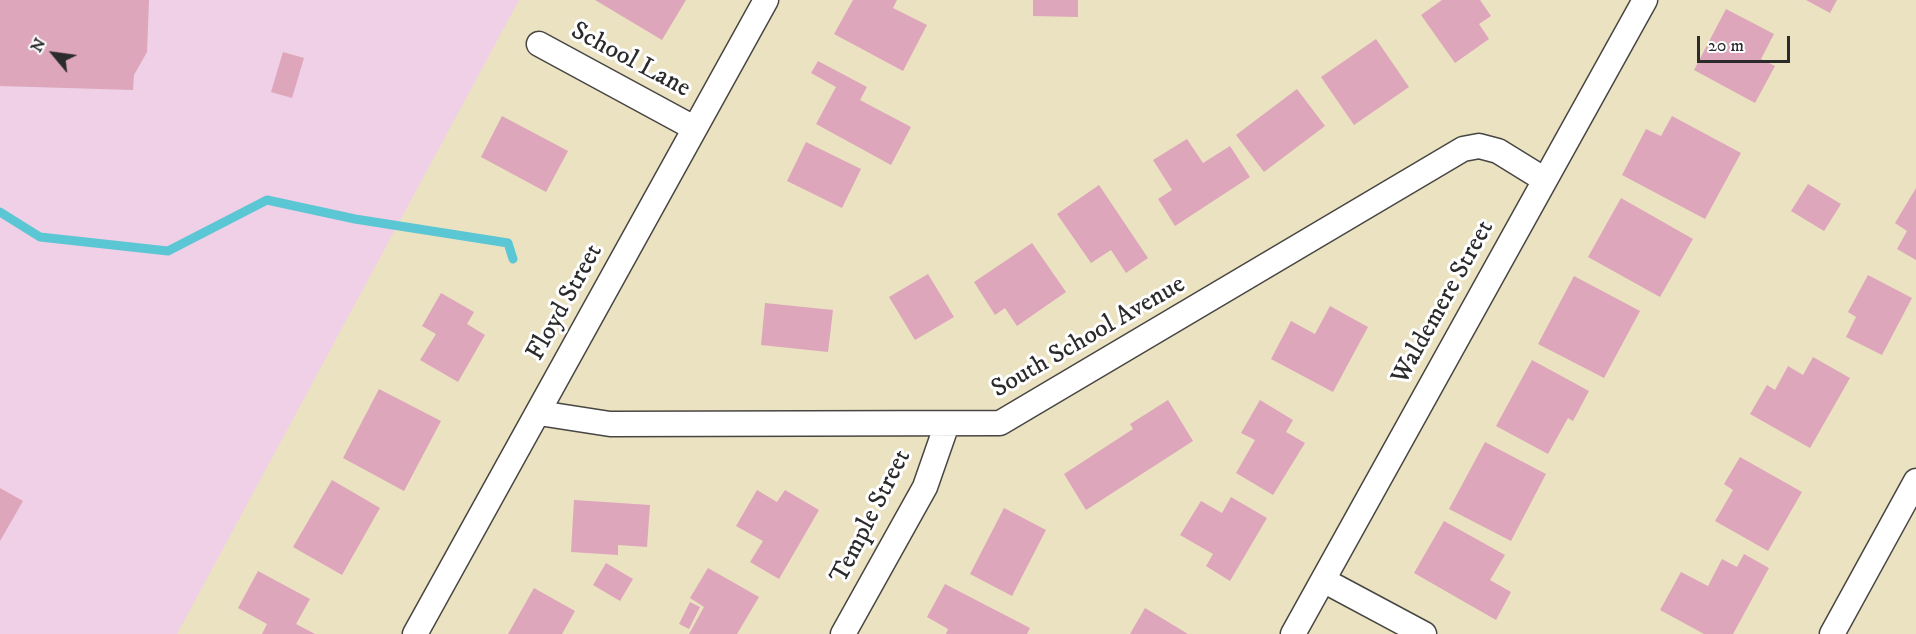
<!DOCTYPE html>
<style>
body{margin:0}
#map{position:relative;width:1916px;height:634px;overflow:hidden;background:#ebe2c2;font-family:"IM FELL DW Pica",serif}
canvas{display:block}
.north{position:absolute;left:24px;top:24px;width:60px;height:60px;-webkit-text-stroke:4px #fff;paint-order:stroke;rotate:299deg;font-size:16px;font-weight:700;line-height:24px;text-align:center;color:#2b2b2b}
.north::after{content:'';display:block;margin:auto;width:21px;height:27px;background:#2b2b2b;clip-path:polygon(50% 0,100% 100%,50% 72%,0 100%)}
.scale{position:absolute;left:1697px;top:36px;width:93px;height:27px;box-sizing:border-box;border:3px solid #2b2b2b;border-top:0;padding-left:8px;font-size:18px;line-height:21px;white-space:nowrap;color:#2b2b2b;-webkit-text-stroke:4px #fff;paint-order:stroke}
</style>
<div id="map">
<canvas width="1916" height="634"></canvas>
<div class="north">N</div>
<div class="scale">20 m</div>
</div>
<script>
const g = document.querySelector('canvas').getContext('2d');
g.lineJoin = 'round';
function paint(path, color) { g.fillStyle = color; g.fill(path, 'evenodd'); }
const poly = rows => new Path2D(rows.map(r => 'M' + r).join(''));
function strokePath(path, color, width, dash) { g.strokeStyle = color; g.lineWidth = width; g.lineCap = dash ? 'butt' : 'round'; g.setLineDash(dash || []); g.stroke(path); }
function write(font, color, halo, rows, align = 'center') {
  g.font = font + ' "IM FELL DW Pica",serif'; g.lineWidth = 6; g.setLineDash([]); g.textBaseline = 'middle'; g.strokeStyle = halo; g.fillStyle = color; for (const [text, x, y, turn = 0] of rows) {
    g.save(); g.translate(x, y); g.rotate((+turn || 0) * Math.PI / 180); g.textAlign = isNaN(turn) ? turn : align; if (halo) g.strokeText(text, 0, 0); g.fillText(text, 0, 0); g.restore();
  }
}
paint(poly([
 [0,0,519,0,177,634,0,634]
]), '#efd0e6');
strokePath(poly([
 [0,212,40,237,168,251,267,200,355,219,508,243,513,259]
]), '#5bc6d4', 9);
paint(poly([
 [0,0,149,0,147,52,134,75,133,90,0,86],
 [595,0,686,0,662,40],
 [853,0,897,0,893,8,927,25,903,71,834,34],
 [1033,0,1078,0,1078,17,1033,16],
 [1442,0,1480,0,1491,16,1479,24,1489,39,1455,63,1421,15],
 [1806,0,1837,0,1830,13],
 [1726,9,1774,34,1761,59,1775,66,1755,103,1694,70],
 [1376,39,1409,87,1354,125,1321,77],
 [283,52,304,58,292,98,271,92],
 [818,61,867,87,860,100,911,127,891,165,816,124,836,87,811,73],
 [1297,89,1325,126,1264,172,1236,135],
 [502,116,568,151,546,192,481,157],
 [1672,116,1741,153,1705,219,1622,175,1646,129,1661,136],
 [1187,139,1203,163,1230,146,1250,177,1175,226,1158,199,1172,190,1153,160],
 [806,142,861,169,842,208,787,181],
 [1808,184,1841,204,1824,231,1791,211],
 [1099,185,1148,258,1126,273,1111,250,1091,263,1057,214],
 [1916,188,1916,260,1897,249,1907,231,1895,223],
 [1621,198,1693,239,1660,297,1588,257],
 [1032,243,1066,292,1017,326,1005,308,995,315,974,282],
 [928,274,954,317,915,340,889,297],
 [1868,275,1912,298,1882,355,1846,337,1856,317,1848,312],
 [1574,276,1640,311,1604,378,1538,344],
 [441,293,474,312,467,324,485,335,458,382,420,360,436,334,422,326],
 [765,303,833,310,828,352,761,345],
 [1330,306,1368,327,1333,392,1271,359,1291,321,1315,334],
 [1813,357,1850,378,1810,448,1750,414,1767,385,1775,390,1788,366,1803,375],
 [1532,360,1589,391,1573,421,1568,418,1548,454,1496,426],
 [379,389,441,421,404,491,343,458],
 [1168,400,1193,441,1086,510,1064,474,1133,429,1130,424],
 [1260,400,1293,420,1286,432,1305,443,1273,495,1236,473,1255,440,1241,433],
 [1485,442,1546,474,1511,541,1449,509],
 [1740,457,1802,492,1768,551,1715,521,1733,490,1724,484],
 [332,480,380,508,342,575,293,547],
 [0,488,23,501,0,541],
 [757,490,777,502,785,490,819,510,779,579,750,562,763,541,736,526],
 [1231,497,1267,518,1230,581,1206,566,1213,554,1180,535,1201,501,1222,513],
 [574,500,650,505,647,547,618,545,618,555,571,552],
 [1004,508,1046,530,1012,596,970,574],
 [1444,521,1505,555,1490,580,1511,592,1496,620,1414,573],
 [1744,554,1769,568,1733,634,1704,634,1660,610,1681,572,1708,586,1722,559,1737,567],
 [606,563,633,579,620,601,593,585],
 [708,568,759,597,737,634,689,634,704,607,690,598],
 [258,571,310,599,296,624,315,634,262,634,267,624,238,608],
 [945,584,1030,628,1027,634,946,634,948,629,927,617],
 [534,588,575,611,562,634,508,634],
 [690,602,700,607,689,629,679,624],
 [1145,608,1188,634,1130,634]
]), '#dda6bb');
const minor = poly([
 [539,44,694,128],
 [539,413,610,424,1000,423,1463,149,1479,146,1498,151,1545,180],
 [1323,580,1424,634],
 [415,634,766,0],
 [843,634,925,487,947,424],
 [1293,634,1645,0],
 [1832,634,1916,481]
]);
strokePath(minor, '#484642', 27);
strokePath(minor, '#fff', 24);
write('26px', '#2b2b2b', '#fff', [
 ["School Lane",630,61,28],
 ["Floyd Street",566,303,-61],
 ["Waldemere Street",1444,303,-61],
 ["South School Avenue",1089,338,-30],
 ["Temple Street",872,517,-63]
]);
</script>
